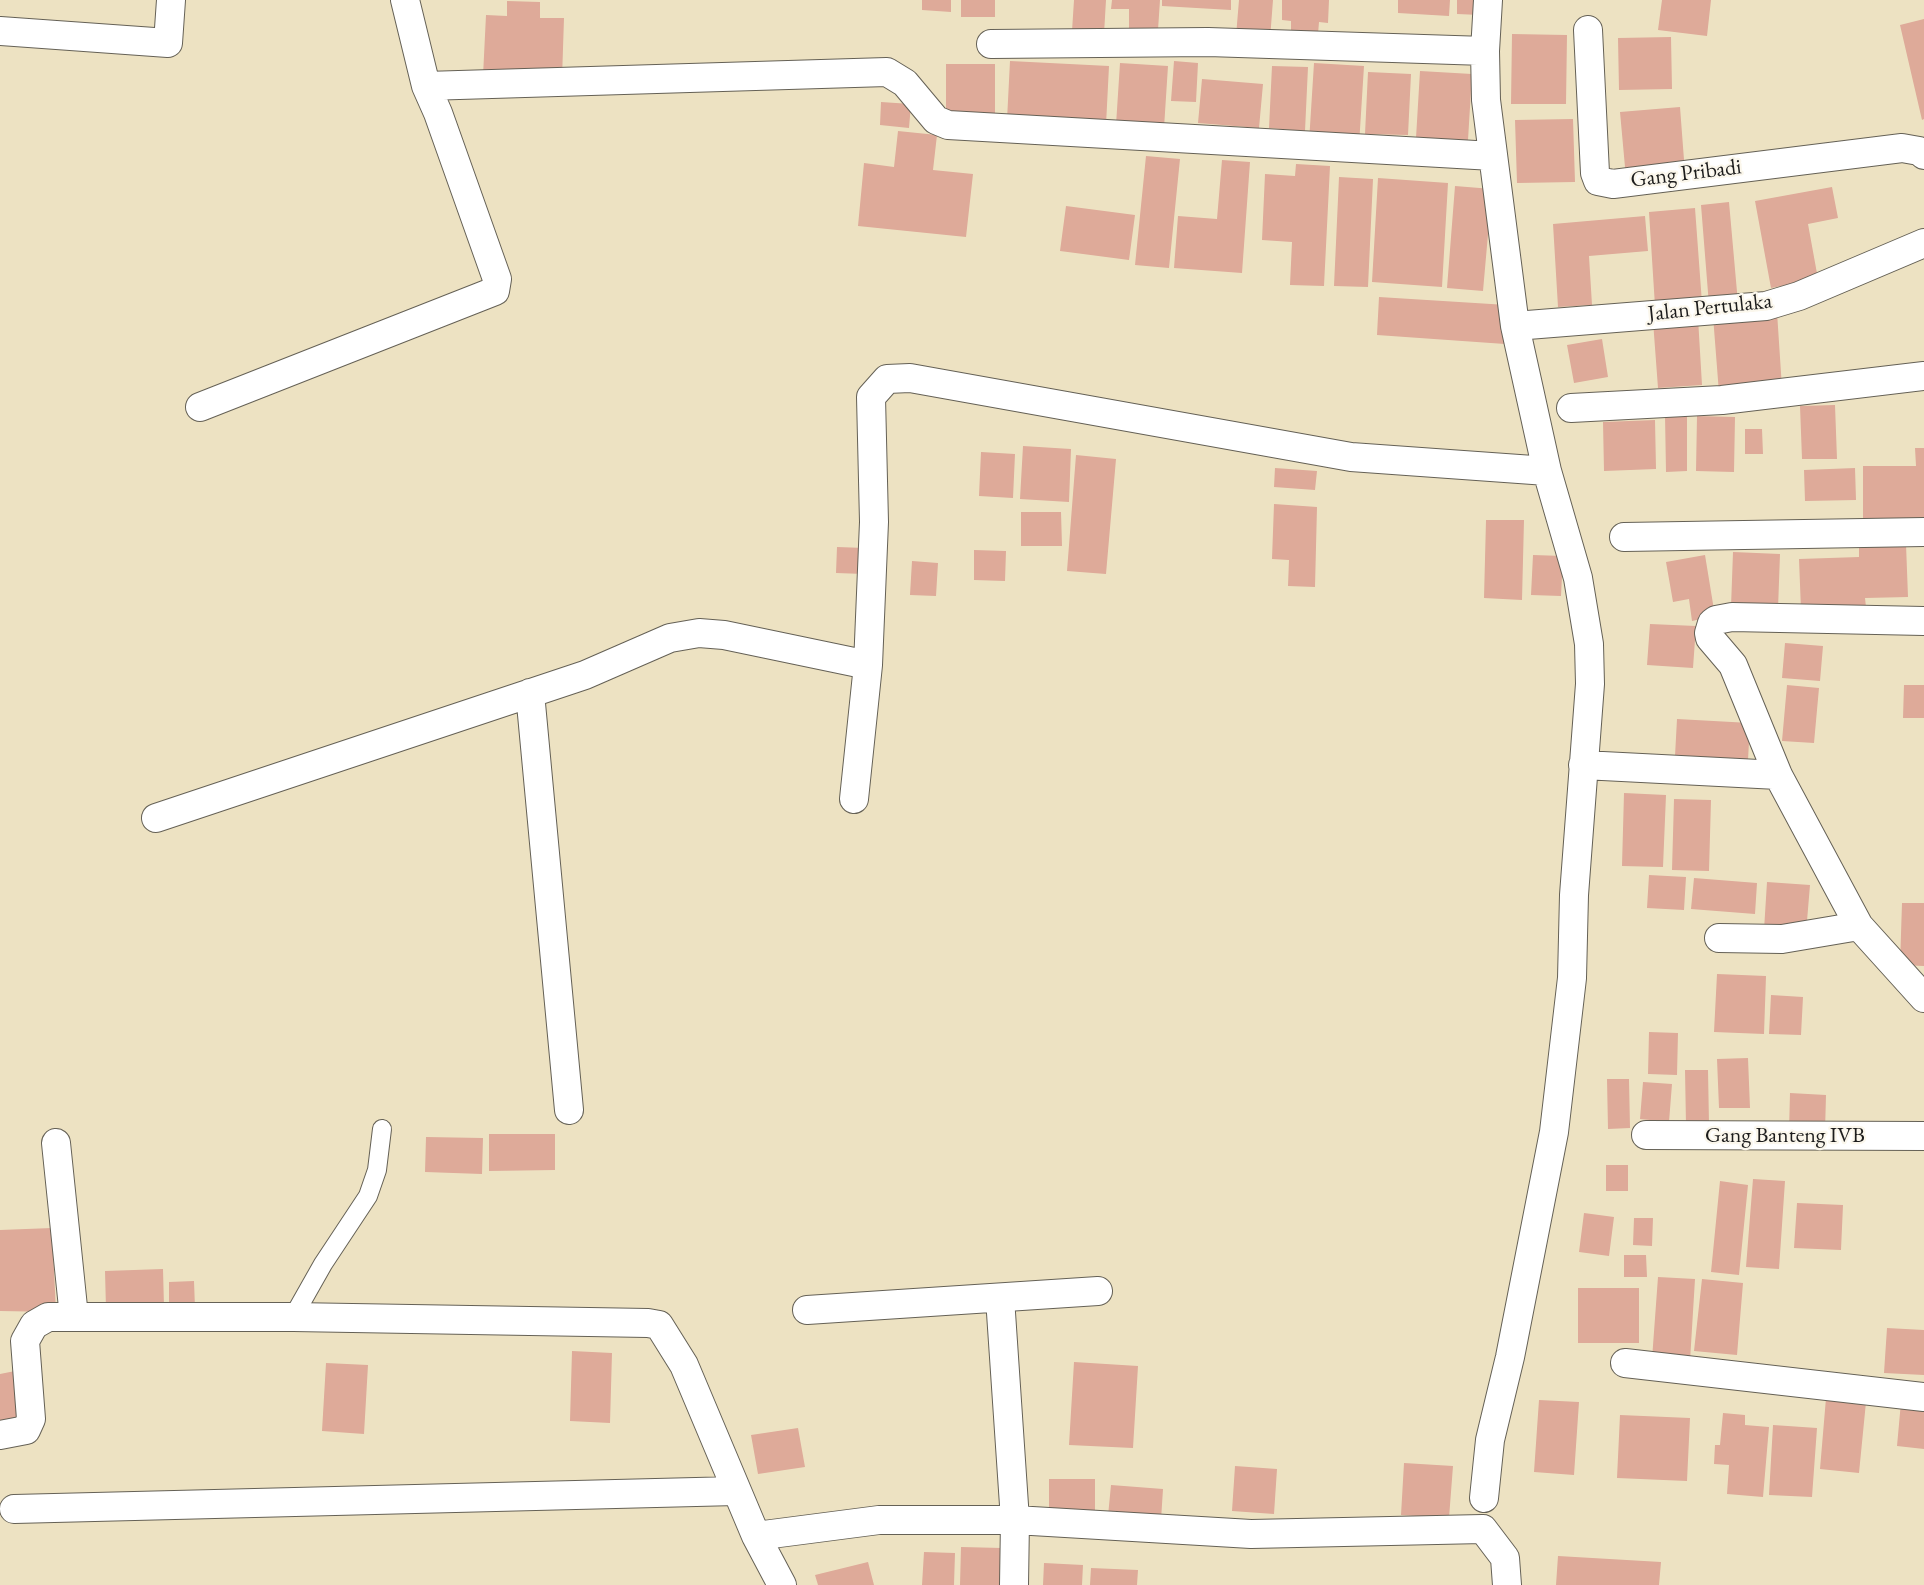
<!DOCTYPE html>
<style>
body{margin:0}
canvas{display:block;background:#ede2c2}
</style>
<canvas width="1924" height="1585"></canvas>
<script>
const g = document.querySelector('canvas').getContext('2d');
g.lineJoin = 'round';
function paint(path, color) { g.fillStyle = color; g.fill(path, 'evenodd'); }
const poly = rows => new Path2D(rows.map(r => 'M' + r).join(''));
function strokePath(path, color, width, dash) { g.strokeStyle = color; g.lineWidth = width; g.lineCap = dash ? 'butt' : 'round'; g.setLineDash(dash || []); g.stroke(path); }
function write(font, color, halo, rows, align = 'center') {
  g.font = font + ' "EB Garamond",serif'; g.lineWidth = 4.5; g.setLineDash([]); g.textBaseline = 'middle'; g.strokeStyle = halo; g.fillStyle = color; for (const [text, x, y, turn = 0] of rows) {
    g.save(); g.translate(x, y); g.rotate((+turn || 0) * Math.PI / 180); g.textAlign = isNaN(turn) ? turn : align; if (halo) g.strokeText(text, 0, 0); g.fillText(text, 0, 0); g.restore();
  }
}
paint(poly([
 [922,0,951,0,951,12,922,10],
 [961,0,995,0,995,17,961,17],
 [1074,0,1106,0,1104,34,1072,31],
 [1112,0,1160,0,1158,30,1129,28,1129,9,1111,9],
 [1162,0,1231,0,1231,10,1162,6],
 [1239,0,1273,0,1270,39,1236,36],
 [1282,0,1329,0,1328,23,1319,22,1318,34,1291,32,1291,21,1282,20],
 [1398,0,1450,0,1449,16,1398,13],
 [1457,0,1481,0,1480,15,1457,14],
 [1662,0,1711,0,1707,36,1658,30],
 [507,1,540,2,540,18,564,18,562,79,483,76,486,15,507,16],
 [1924,19,1924,119,1922,120,1900,25],
 [1512,34,1567,35,1566,104,1511,104],
 [1671,37,1672,89,1619,90,1618,38],
 [1010,61,1109,66,1106,125,1007,120],
 [1174,61,1198,63,1196,102,1171,101],
 [1120,63,1168,66,1164,128,1116,125],
 [1314,63,1364,66,1359,145,1309,142],
 [946,64,995,64,995,115,946,116],
 [1272,66,1308,67,1305,131,1269,128],
 [1420,71,1472,74,1468,140,1416,138],
 [1368,72,1411,74,1408,135,1365,134],
 [1202,79,1263,84,1259,128,1198,123],
 [881,102,911,104,909,128,880,125],
 [1680,107,1685,173,1626,178,1620,112],
 [1573,119,1575,182,1517,183,1515,120],
 [898,131,937,135,933,170,973,174,966,237,858,226,864,163,894,167],
 [1146,156,1180,159,1169,268,1135,265],
 [1222,160,1250,162,1242,273,1174,268,1178,216,1217,219],
 [1296,164,1330,166,1324,286,1290,285,1292,242,1262,240,1265,174,1295,176],
 [1339,177,1373,179,1368,287,1334,286],
 [1378,178,1448,183,1442,287,1372,282],
 [1455,186,1492,189,1483,291,1447,288],
 [1832,187,1838,218,1808,224,1818,279,1771,288,1755,201],
 [1729,202,1738,303,1709,305,1701,205],
 [1066,206,1135,215,1129,260,1060,251],
 [1695,208,1702,303,1655,306,1649,212],
 [1645,216,1648,251,1589,256,1592,305,1558,307,1553,224],
 [1379,297,1507,305,1505,344,1377,335],
 [1777,312,1782,388,1719,393,1713,316],
 [1698,318,1702,385,1658,388,1653,321],
 [1602,339,1608,377,1574,383,1567,345],
 [1835,405,1837,459,1802,459,1800,406],
 [1665,415,1687,415,1687,471,1666,472],
 [1697,416,1735,417,1734,472,1696,471],
 [1655,420,1656,469,1604,471,1603,422],
 [1745,429,1762,429,1763,454,1745,454],
 [1023,446,1071,449,1069,502,1020,499],
 [1915,448,1924,448,1924,523,1863,523,1863,466,1916,466],
 [981,452,1015,454,1013,498,979,496],
 [1076,455,1116,459,1106,574,1067,571],
 [1275,468,1317,471,1315,490,1274,487],
 [1855,468,1856,500,1805,501,1804,470],
 [1274,504,1317,507,1315,587,1288,586,1289,560,1272,559],
 [1021,512,1061,512,1062,546,1021,546],
 [1486,520,1524,520,1522,600,1484,598],
 [1906,544,1908,597,1865,598,1866,607,1801,610,1799,559,1859,557,1859,546],
 [837,547,865,548,864,574,836,573],
 [974,550,1006,551,1005,581,974,580],
 [1733,552,1780,554,1778,609,1731,607],
 [1533,555,1563,556,1561,596,1531,595],
 [1705,555,1715,616,1692,621,1689,599,1673,602,1666,562],
 [912,561,938,563,936,596,910,595],
 [1650,624,1696,626,1693,668,1647,665],
 [1785,643,1823,646,1820,681,1782,678],
 [1787,685,1819,688,1814,743,1782,741],
 [1904,685,1924,685,1924,718,1903,718],
 [1677,719,1750,723,1748,760,1675,756],
 [1624,793,1666,795,1663,867,1622,866],
 [1674,799,1711,800,1709,871,1672,870],
 [1649,875,1686,877,1684,910,1647,908],
 [1694,878,1757,883,1755,914,1691,909],
 [1767,882,1810,885,1806,933,1764,930],
 [1902,903,1924,903,1924,966,1900,965],
 [1717,974,1766,976,1764,1034,1714,1032],
 [1771,995,1803,997,1801,1035,1769,1034],
 [1649,1032,1678,1033,1677,1075,1648,1074],
 [1748,1058,1750,1108,1719,1108,1717,1059],
 [1685,1070,1708,1070,1709,1124,1686,1125],
 [1607,1079,1629,1079,1630,1128,1608,1129],
 [1643,1082,1672,1084,1669,1122,1640,1119],
 [1790,1093,1826,1095,1825,1132,1789,1132],
 [489,1134,555,1134,555,1170,489,1171],
 [426,1137,483,1138,482,1174,425,1172],
 [1606,1165,1628,1165,1628,1191,1606,1191],
 [1753,1179,1785,1181,1779,1269,1746,1267],
 [1720,1181,1748,1185,1739,1275,1711,1272],
 [1797,1203,1843,1205,1841,1250,1794,1248],
 [1584,1213,1614,1217,1609,1256,1579,1252],
 [1634,1218,1653,1218,1652,1246,1633,1245],
 [52,1228,56,1312,0,1311,0,1230],
 [1624,1255,1646,1255,1647,1277,1624,1277],
 [163,1269,164,1307,106,1309,105,1271],
 [1658,1277,1695,1279,1690,1361,1652,1359],
 [1702,1279,1743,1283,1737,1355,1694,1351],
 [194,1281,195,1308,169,1308,169,1282],
 [1578,1288,1639,1288,1639,1343,1578,1343],
 [1887,1328,1924,1330,1924,1375,1884,1373],
 [572,1351,612,1353,610,1423,570,1421],
 [1074,1362,1138,1366,1133,1448,1069,1445],
 [326,1363,368,1365,364,1434,322,1431],
 [15,1371,26,1424,0,1429,0,1374],
 [1826,1398,1866,1402,1859,1473,1820,1469],
 [1539,1400,1579,1402,1574,1475,1534,1472],
 [1901,1402,1924,1404,1924,1449,1897,1446],
 [1723,1413,1745,1415,1745,1425,1769,1427,1763,1497,1727,1494,1729,1465,1714,1464,1715,1445,1720,1445],
 [1620,1415,1690,1418,1687,1481,1617,1478],
 [1773,1425,1817,1428,1812,1497,1769,1495],
 [798,1428,805,1467,758,1474,751,1435],
 [1404,1463,1453,1466,1449,1518,1401,1515],
 [1235,1466,1277,1469,1274,1514,1232,1511],
 [1049,1479,1095,1479,1095,1513,1049,1513],
 [1111,1485,1163,1489,1161,1520,1108,1516],
 [961,1547,1002,1548,1001,1585,960,1585],
 [924,1552,955,1553,954,1585,922,1585],
 [1558,1556,1661,1562,1659,1585,1556,1585],
 [868,1562,874,1585,818,1585,815,1575],
 [1044,1563,1083,1565,1082,1585,1043,1585],
 [1091,1568,1138,1570,1137,1585,1090,1585]
]), '#deaa99');
const lane = poly([
 [293,1317,323,1264,368,1196,377,1170,382,1129]
]);
const street = poly([
 [405,0,426,86],
 [1588,30,1595,173,1598,181,1613,184,1902,148,1919,151,1924,155],
 [0,31,168,43,171,0],
 [991,44,1208,42,1485,51],
 [1515,326,1766,306,1799,296,1924,243],
 [200,407,495,291,497,279,438,113,426,86,887,72,905,83,936,120,948,125,1493,156],
 [1571,408,1722,400,1924,376],
 [1624,537,1924,532],
 [1924,621,1732,617,1716,620,1712,623,1709,633,1710,638,1733,665,1778,775,1859,926,1924,998],
 [530,693,569,1110],
 [1583,765,1778,775],
 [854,799,868,665,874,522,871,397,887,379,910,378,1351,457,1547,471],
 [156,818,585,675,670,638,699,633,724,635,868,665],
 [1719,938,1782,939,1859,926],
 [1646,1135,1924,1136],
 [56,1143,74,1317],
 [1000,1298,1015,1520,1014,1585],
 [807,1310,1098,1291],
 [1625,1363,1924,1397],
 [0,1435,26,1430,31,1419,25,1341,34,1325,48,1317,293,1317,648,1323,659,1325,684,1365,756,1536],
 [1484,1498,1490,1440,1510,1357,1554,1132,1572,978,1574,895,1590,684,1589,644,1578,578,1547,471,1515,326,1486,100,1485,51,1488,0],
 [14,1509,736,1491],
 [782,1585,756,1536,879,1520,1015,1520,1251,1534,1483,1529,1505,1558,1507,1585]
]);
strokePath(lane, '#656156', 20);
strokePath(street, '#656156', 30);
strokePath(lane, '#fff', 18);
strokePath(street, '#fff', 28);
write('22px', '#1c1c1c', '#fbf7ec', [
 ["Gang Pribadi",1686,174,-7],
 ["Jalan Pertulaka",1710,308,-6],
 ["Gang Banteng IVB",1785,1136]
]);
</script>
